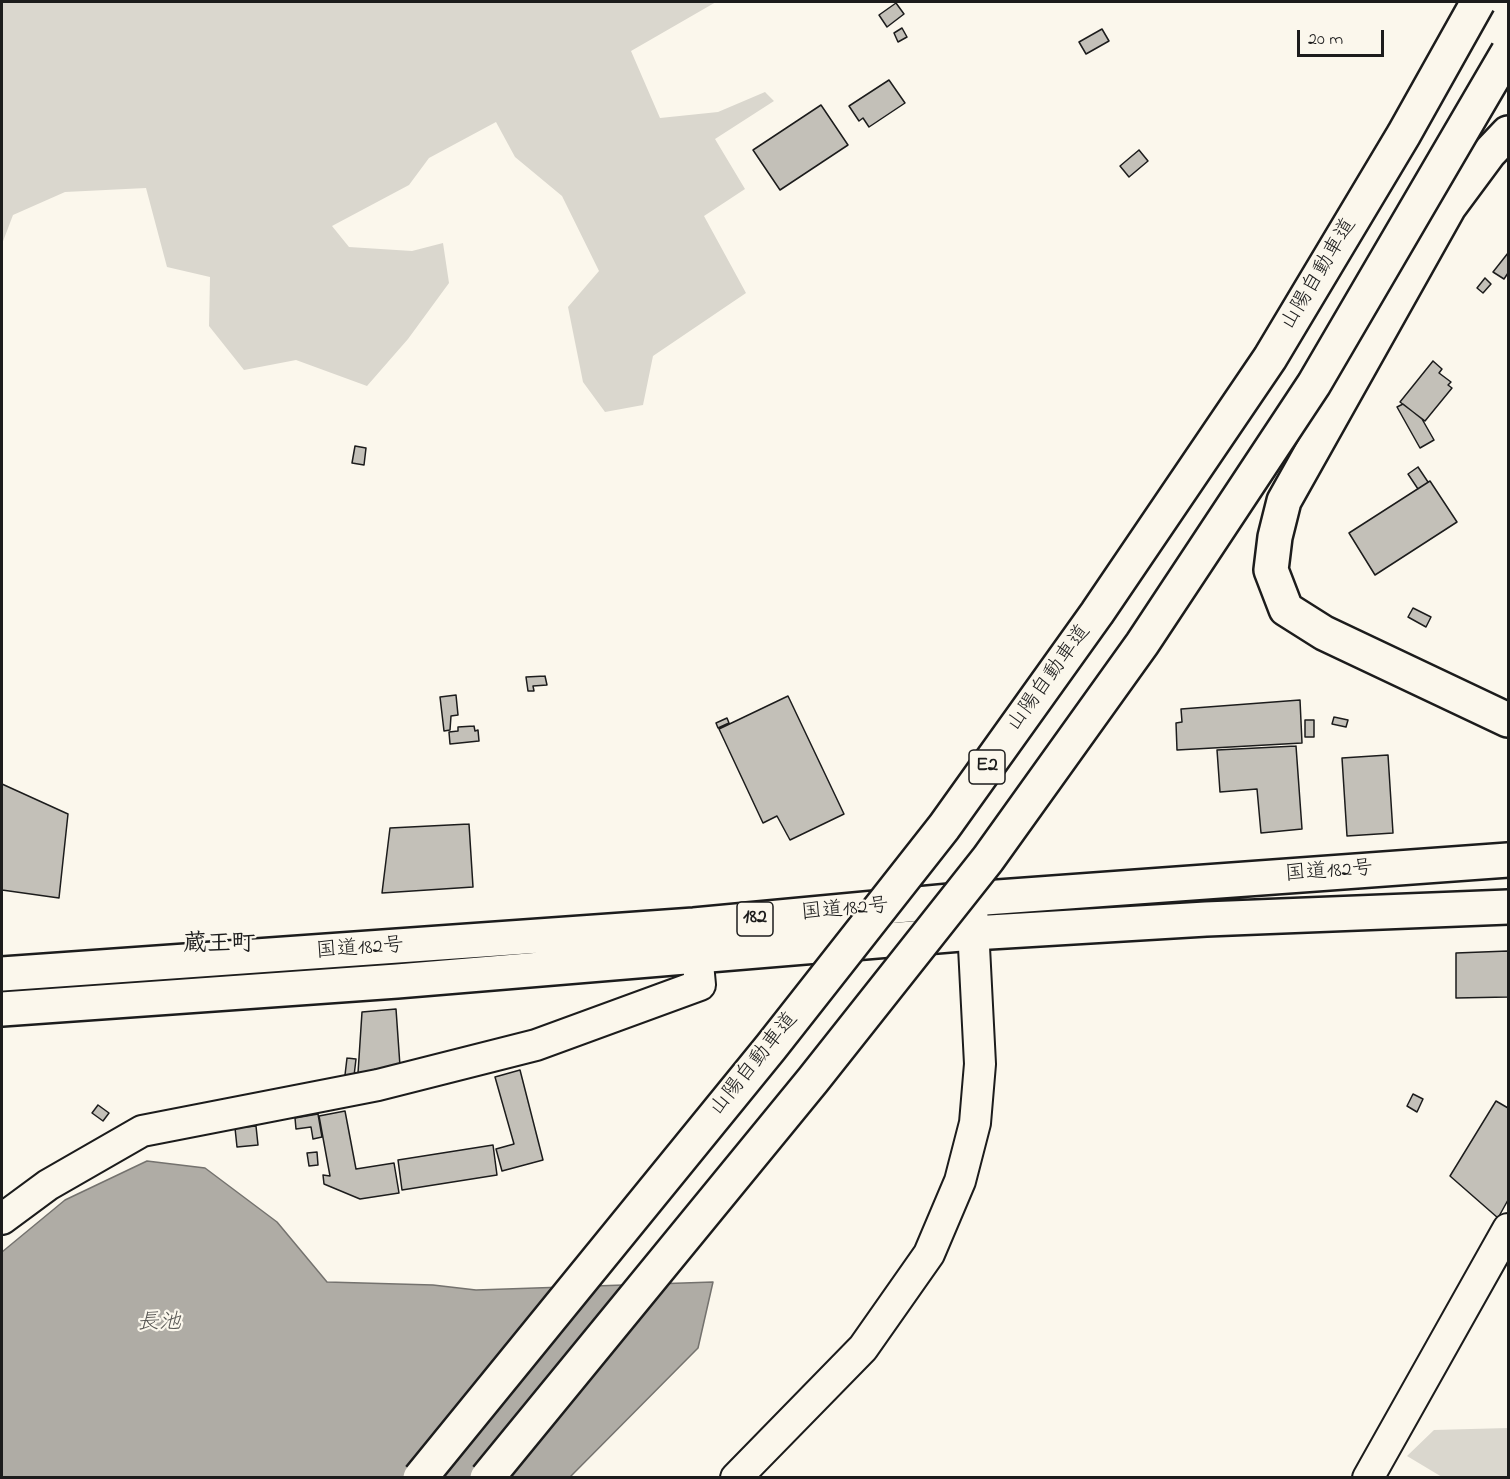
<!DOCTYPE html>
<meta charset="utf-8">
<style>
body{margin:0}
#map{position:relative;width:1510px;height:1479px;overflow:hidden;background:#fbf7ec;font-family:"Indie Flower",sans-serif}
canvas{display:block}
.frame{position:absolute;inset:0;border:3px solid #1c1c1c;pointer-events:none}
.scale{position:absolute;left:1297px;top:30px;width:87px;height:27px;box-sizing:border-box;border:3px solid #1c1c1c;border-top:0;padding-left:8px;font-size:18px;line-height:21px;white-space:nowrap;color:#1c1c1c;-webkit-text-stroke:4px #fbf7ec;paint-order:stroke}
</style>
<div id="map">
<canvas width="1510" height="1479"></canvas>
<div class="frame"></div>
<div class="scale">20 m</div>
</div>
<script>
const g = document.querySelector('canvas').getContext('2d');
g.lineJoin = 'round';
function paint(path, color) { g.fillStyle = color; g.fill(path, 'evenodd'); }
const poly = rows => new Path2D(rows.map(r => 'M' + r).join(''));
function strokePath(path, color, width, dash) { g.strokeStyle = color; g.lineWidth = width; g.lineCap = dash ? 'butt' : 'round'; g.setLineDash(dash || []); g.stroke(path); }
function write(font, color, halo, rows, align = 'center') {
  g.font = font + ' "Indie Flower","Klee One",sans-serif'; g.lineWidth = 4.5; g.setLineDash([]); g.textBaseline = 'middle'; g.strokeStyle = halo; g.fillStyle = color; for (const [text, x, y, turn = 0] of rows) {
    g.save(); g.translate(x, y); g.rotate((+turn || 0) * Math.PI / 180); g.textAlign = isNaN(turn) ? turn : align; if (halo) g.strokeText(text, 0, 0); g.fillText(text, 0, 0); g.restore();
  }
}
paint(poly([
 [2,2,716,2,631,51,660,118,718,112,765,92,774,101,715,139,745,189,704,216,746,293,653,356,643,405,605,412,583,382,568,307,599,271,562,196,515,157,496,122,429,158,409,185,332,226,349,247,412,251,443,243,449,283,408,339,367,386,296,360,244,370,209,326,210,277,167,267,146,188,65,192,13,215,2,244],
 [1508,1428,1508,1477,1442,1477,1407,1456,1434,1430]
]), '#dad7ce');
const water = poly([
 [147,1161,205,1168,277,1222,327,1282,433,1285,476,1290,713,1282,698,1348,570,1477,2,1478,2,1252,65,1200,147,1161]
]);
paint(water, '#afaca5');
strokePath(water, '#74726e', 1.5);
const building = poly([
 [896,3,904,14,887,27,879,15,896,3],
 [902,28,907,37,898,42,894,33,902,28],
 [1102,29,1109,41,1086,54,1079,42,1102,29],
 [889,80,905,103,869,127,863,118,859,121,849,106,889,80],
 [821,105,848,145,780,190,753,150,821,105],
 [1139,150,1148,161,1129,177,1120,166,1139,150],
 [1508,253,1508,273,1504,279,1493,272,1508,253],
 [1485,278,1491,284,1483,293,1477,288,1485,278],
 [1433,361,1442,369,1439,373,1451,382,1448,385,1452,388,1425,421,1400,402,1433,361],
 [1403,404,1422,419,1434,440,1420,448,1397,407,1403,404],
 [355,446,366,448,364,465,352,463,355,446],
 [1418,467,1428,482,1418,489,1408,474,1418,467],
 [1430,481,1457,522,1375,575,1349,533,1430,481],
 [1413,608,1431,617,1426,627,1408,617,1413,608],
 [545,676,547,685,533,686,534,691,528,691,526,677,545,676],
 [456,695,458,715,451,716,450,730,444,731,440,697,456,695],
 [788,696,844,814,790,840,777,816,763,823,719,729,788,696],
 [1300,700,1302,743,1177,750,1176,723,1182,722,1181,709,1300,700],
 [1334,717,1348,720,1346,727,1332,724,1334,717],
 [727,718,729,723,718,728,716,723,727,718],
 [1305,720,1314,720,1314,737,1305,737,1305,720],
 [474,726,475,731,478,730,479,741,450,744,449,732,458,731,458,727,474,726],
 [1296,746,1302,829,1261,833,1257,789,1220,792,1217,750,1296,746],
 [1388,755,1393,833,1347,836,1342,758,1388,755],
 [2,784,68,814,59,898,2,890,2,784],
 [469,824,473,887,382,893,390,828,469,824],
 [1508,951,1508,997,1456,998,1456,953,1508,951],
 [396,1009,400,1066,358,1073,362,1012,396,1009],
 [347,1058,356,1059,354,1076,345,1075,347,1058],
 [520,1070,543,1160,502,1171,496,1149,514,1144,495,1077,520,1070],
 [1413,1094,1423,1099,1417,1112,1407,1106,1413,1094],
 [1496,1101,1508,1108,1508,1200,1498,1218,1450,1176,1496,1101],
 [98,1105,109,1113,103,1121,92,1113,98,1105],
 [345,1111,356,1169,394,1163,399,1193,360,1199,324,1184,323,1175,330,1176,319,1116,345,1111],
 [318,1114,322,1137,313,1139,311,1127,296,1129,295,1118,318,1114],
 [256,1126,258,1145,237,1147,235,1128,256,1126],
 [493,1145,497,1175,402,1190,398,1160,493,1145],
 [317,1152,318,1165,309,1166,307,1153,317,1152]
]);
paint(building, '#c3c0b8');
strokePath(building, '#1c1c1c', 1.5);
const minor = poly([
 [2,1219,48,1185,142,1131,378,1085,536,1045,700,985,695,931],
 [736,1478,863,1348,929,1254,960,1181,975,1123,980,1064,972,908],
 [1368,1478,1508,1229]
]);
const tertiary = poly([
 [1508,133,1489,153,1449,207,1284,501,1275,537,1271,570,1286,609,1324,633,1508,720]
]);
const trunk = poly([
 [2,974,694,925,971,899,1508,860],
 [2,1009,397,981,973,933,1206,919,1508,907]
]);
strokePath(minor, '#1c1c1c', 34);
strokePath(tertiary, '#1c1c1c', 38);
strokePath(trunk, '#1c1c1c', 38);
strokePath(minor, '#fbf7ec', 30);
strokePath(tertiary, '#fbf7ec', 33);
strokePath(trunk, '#fbf7ec', 33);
const motorwayBridge = poly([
 [420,1478,771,1047,944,827,1097,613,1270,358,1404,134,1478,2],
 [487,1478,813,1080,988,859,1142,644,1314,384,1508,52]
]);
strokePath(motorwayBridge, '#1c1c1c', 38, []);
strokePath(motorwayBridge, '#fbf7ec', 33);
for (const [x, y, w] of [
 [987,767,36],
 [755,919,36]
]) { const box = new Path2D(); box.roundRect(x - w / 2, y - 17, w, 34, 4.5); g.fillStyle = '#fbf7ec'; g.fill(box); strokePath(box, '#1c1c1c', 1.5); }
write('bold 20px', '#1c1c1c', null, [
 ["E2",987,767],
 ["182",755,919]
]);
write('21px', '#1c1c1c', '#fbf7ec', [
 ["山陽自動車道",1320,275,-59],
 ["山陽自動車道",1050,679,-54],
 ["国道182号",1329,873,-4],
 ["国道182号",845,911,-5],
 ["国道182号",360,950,-4],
 ["山陽自動車道",755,1065,-51]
]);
write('italic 22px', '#575653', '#fbf7ec', [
 ["長池",159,1324]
]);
write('bold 24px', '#1c1c1c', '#fbf7ec', [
 ["蔵王町",219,946]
]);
</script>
